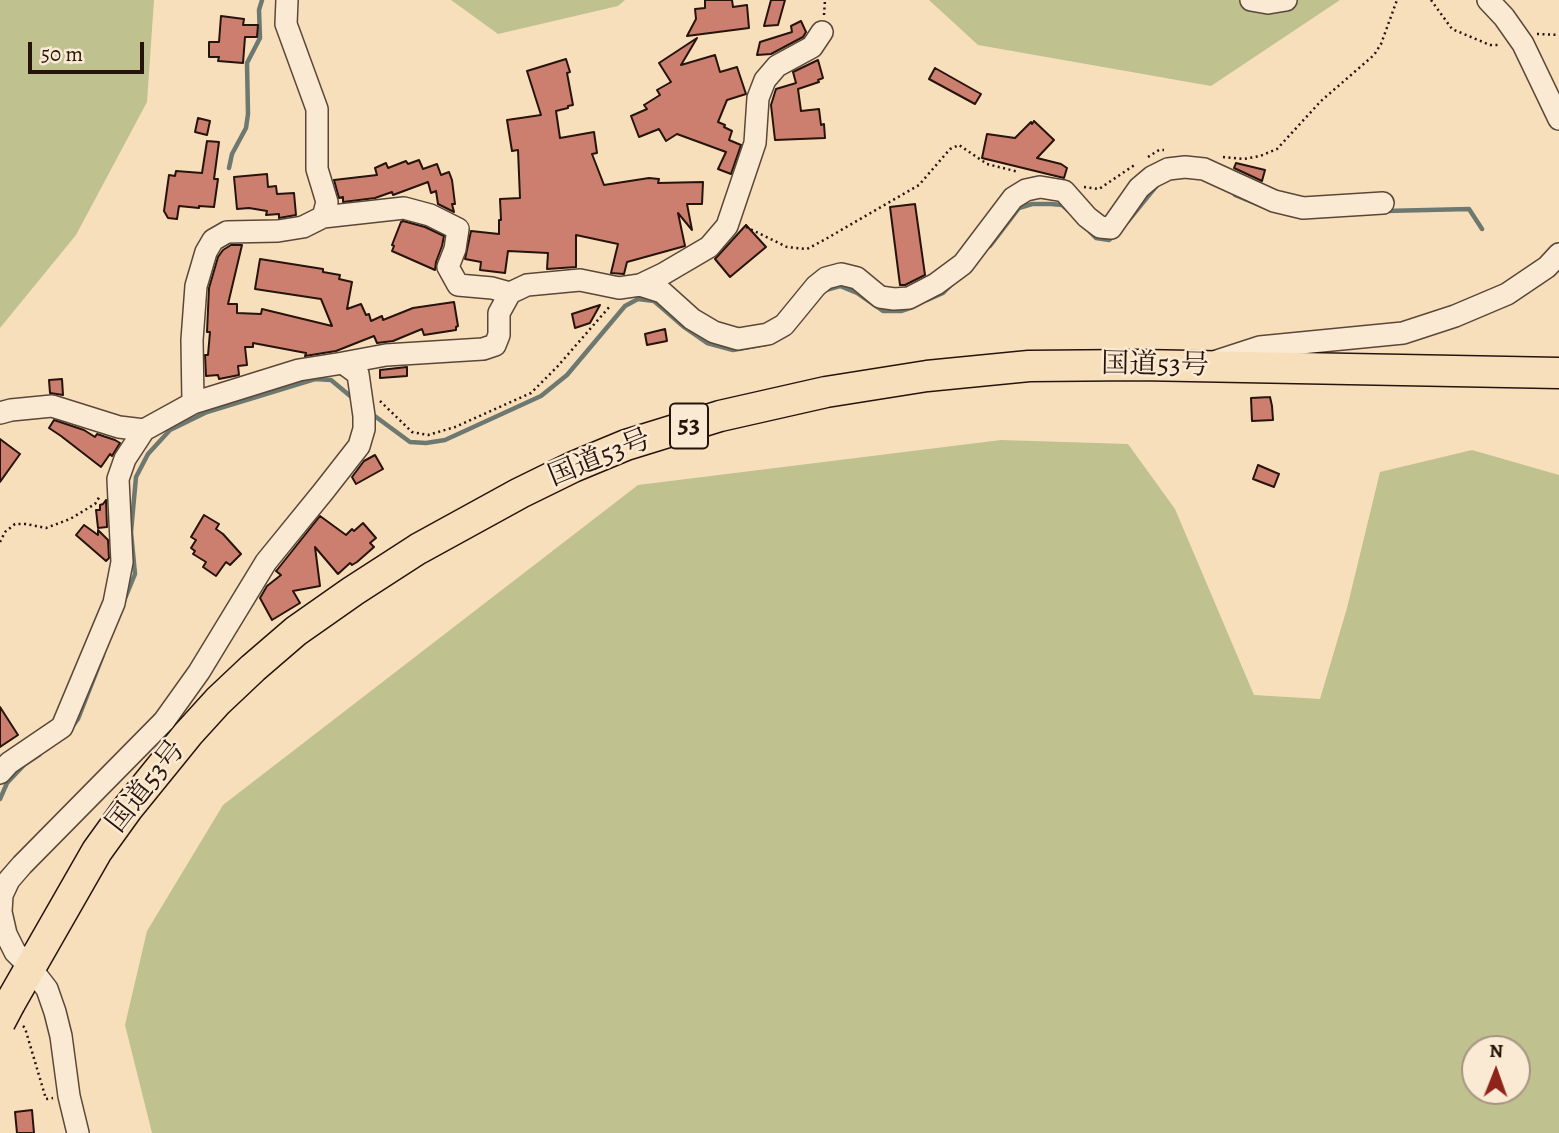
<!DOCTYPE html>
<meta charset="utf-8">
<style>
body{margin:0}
#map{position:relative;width:1559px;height:1133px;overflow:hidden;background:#f8dfbc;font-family:Alegreya,serif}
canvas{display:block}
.north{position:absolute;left:1461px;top:1035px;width:70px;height:70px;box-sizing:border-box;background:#faead3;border:2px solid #a59483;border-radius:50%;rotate:1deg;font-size:19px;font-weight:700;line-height:28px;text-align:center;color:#26140c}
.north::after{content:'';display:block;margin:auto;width:24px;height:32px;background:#8f2418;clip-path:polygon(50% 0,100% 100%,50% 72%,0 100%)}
.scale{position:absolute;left:28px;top:42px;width:116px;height:32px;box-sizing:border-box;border:4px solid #26140c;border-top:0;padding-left:9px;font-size:21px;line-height:24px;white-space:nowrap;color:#26140c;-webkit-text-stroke:5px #faead3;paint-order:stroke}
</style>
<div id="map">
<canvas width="1559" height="1133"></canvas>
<div class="north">N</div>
<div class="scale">50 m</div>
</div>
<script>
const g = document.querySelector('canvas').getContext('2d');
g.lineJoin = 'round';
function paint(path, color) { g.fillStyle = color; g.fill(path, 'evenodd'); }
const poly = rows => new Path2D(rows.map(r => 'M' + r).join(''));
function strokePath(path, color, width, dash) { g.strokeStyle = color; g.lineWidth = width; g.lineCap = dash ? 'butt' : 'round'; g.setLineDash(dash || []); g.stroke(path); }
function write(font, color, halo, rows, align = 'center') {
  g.font = font + ' Alegreya,"Noto Serif JP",serif'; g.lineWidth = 5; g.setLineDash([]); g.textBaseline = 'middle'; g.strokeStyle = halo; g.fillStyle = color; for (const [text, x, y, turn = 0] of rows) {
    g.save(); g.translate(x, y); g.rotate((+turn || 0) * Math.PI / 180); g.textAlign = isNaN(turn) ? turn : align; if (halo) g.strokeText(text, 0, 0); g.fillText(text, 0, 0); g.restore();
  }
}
paint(poly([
 [0,0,154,0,147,102,76,235,0,328],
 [451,0,625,0,618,6,498,34],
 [929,0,1340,0,1211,86,978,45],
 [1001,440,1128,444,1175,509,1254,695,1320,699,1347,608,1380,472,1472,450,1559,475,1559,1133,152,1133,125,1025,147,931,223,805,638,485],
 [1475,1049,1517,1049,1517,1091,1475,1091]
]), '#bfc18f');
strokePath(poly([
 [229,168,232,154,246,128,248,114,247,63,260,38,259,10,262,0],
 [1235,195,1262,206],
 [1385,211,1469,209,1482,229],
 [1128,221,1158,184],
 [1090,232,1096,238,1109,240,1115,235],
 [990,246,1019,208,1032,204,1051,204,1062,205,1069,211],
 [826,290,840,286,857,293,883,311,901,311,910,308],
 [927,300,943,293,952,284],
 [372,414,410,442,426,443,445,440,541,396,567,375,625,306,638,299,654,301,684,327,707,343,733,350,766,344],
 [124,601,135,574,131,532,136,477,148,454,170,430,207,412,315,379,331,380,355,400],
 [72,727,78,719,103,655],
 [0,799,7,783,24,765,39,755]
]), '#6d7970', 4.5);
const building = poly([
 [705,0,732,0,733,7,747,5,749,28,687,36,696,19,695,9,705,8,705,0],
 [771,0,785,0,778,25,764,26,771,0],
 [221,16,244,19,243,25,258,25,257,37,245,37,243,63,218,61,219,57,209,57,209,42,219,42,221,16],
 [801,21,806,32,803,37,771,54,757,55,760,42,792,32,791,26,801,21],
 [697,38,681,65,715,55,720,72,737,67,746,94,727,100,718,122,725,125,724,127,732,131,729,140,741,145,731,174,718,169,726,152,677,134,666,141,659,129,639,137,631,116,647,109,644,105,660,95,657,90,671,82,659,63,697,38],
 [566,59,570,72,567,73,573,105,568,106,568,108,556,111,560,138,594,132,597,153,592,154,604,185,649,178,659,179,658,183,703,182,702,204,687,204,692,230,678,213,685,246,627,262,624,274,611,273,618,244,576,235,576,267,547,269,548,253,508,251,505,273,480,270,481,262,465,259,471,231,499,234,499,220,501,220,500,199,520,198,518,150,512,151,507,120,541,115,527,71,566,59],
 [818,60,823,78,818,80,819,82,798,89,801,111,819,109,821,125,824,124,825,138,775,140,771,105,776,89,796,83,793,72,818,60],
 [935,68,981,94,975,104,929,79,935,68],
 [198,118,210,121,207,135,195,132,198,118],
 [1034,121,1054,140,1037,158,1061,164,1067,168,1064,178,982,158,987,134,1015,138,1031,122,1032,124,1034,121],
 [207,141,219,142,214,179,218,179,214,207,199,206,199,208,179,206,177,219,168,218,164,211,169,175,175,176,176,171,202,173,207,141],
 [419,160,423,169,437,164,441,175,449,172,452,180,455,204,452,204,454,212,438,204,436,191,431,193,428,182,393,195,392,192,375,198,343,202,343,197,339,198,334,180,377,175,375,168,386,163,388,168,406,161,408,164,419,160],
 [1236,163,1265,170,1262,181,1234,168,1236,163],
 [267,174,268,187,276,186,277,194,294,193,296,215,279,218,279,214,266,215,267,211,249,208,237,209,234,177,267,174],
 [915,204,925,275,905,285,900,285,890,207,915,204],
 [403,221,425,227,444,236,442,246,436,262,435,270,392,251,394,246,392,245,401,222,403,221],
 [746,225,766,247,730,277,715,259,746,225],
 [231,245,242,245,228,304,237,304,237,313,261,314,262,309,332,326,321,299,255,289,260,259,323,269,323,272,340,275,339,279,352,282,347,309,361,304,366,315,369,314,371,321,382,316,383,320,413,308,454,302,458,326,456,327,456,330,424,335,422,329,393,341,377,343,374,336,336,351,305,356,306,353,253,343,253,347,245,347,247,365,238,366,239,375,219,379,218,375,206,376,205,355,208,355,210,332,207,332,209,288,218,257,223,250,231,245],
 [600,305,590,323,575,328,572,314,600,305],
 [665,329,667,341,647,345,645,334,665,329],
 [407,367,407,376,380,378,380,370,407,367],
 [62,379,63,395,50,393,49,380,62,379],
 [1270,397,1272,406,1273,420,1252,421,1251,398,1270,397],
 [54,420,84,430,95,437,97,434,115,440,120,443,112,456,110,454,101,467,61,436,49,428,54,420],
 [0,439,20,454,0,482,0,439],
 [375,455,383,469,356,484,352,477,364,461,375,455],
 [1258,465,1279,474,1274,487,1253,479,1258,465],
 [106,500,107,527,98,528,96,510,100,510,100,505,103,504,106,500],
 [204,515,219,524,216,529,223,534,241,554,230,565,226,562,216,576,203,567,206,562,193,554,195,551,191,548,196,540,191,537,204,515],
 [320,516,346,535,352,529,354,531,363,523,376,538,370,543,374,547,357,562,352,565,350,563,338,574,315,547,320,586,293,591,300,603,272,620,260,598,267,586,281,575,276,571,277,570,320,516],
 [84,525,98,535,98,530,108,540,109,558,106,561,76,535,84,525],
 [0,707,18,735,0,747,0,707],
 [32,1110,34,1133,17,1133,15,1112,32,1110]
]);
paint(building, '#cc7f6f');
strokePath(building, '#26140c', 2);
const minor = poly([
 [1251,0,1268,3,1286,0],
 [1488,0,1504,17,1523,44,1559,119],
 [323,217,404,208,430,215,458,229,455,249,448,267,458,285,492,288,510,293],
 [640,285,663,274,709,247,727,226,755,143,758,98,765,80,777,66,812,47,822,32],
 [1217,361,1260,347,1403,333,1455,316,1507,294,1547,267,1559,254],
 [343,363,386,355,483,349,495,345,499,335,499,313,510,293,527,285,580,280,619,288,640,285,662,292,692,319,714,332,738,339,768,334,784,325,816,286,826,278,841,274,857,278,880,297,894,299,909,298,936,284,963,264,1013,198,1026,190,1040,187,1064,191,1087,217,1100,227,1111,228,1139,188,1152,177,1168,169,1185,167,1204,169,1274,201,1303,208,1383,203],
 [193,403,192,340,196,286,206,252,213,240,227,232,278,231,303,227,323,217,327,202,317,169,317,109,286,24,287,0],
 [0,413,11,410,52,406,119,427,144,430,193,403,299,370,343,363,358,374,364,416,364,429,359,446,323,492,266,562,199,672,164,721,22,865,9,880,2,895,1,912,6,934,15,952,30,967,47,989,55,1012,61,1036,69,1096,78,1133],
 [0,773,9,763,62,727,114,603,122,562,118,479,125,459,144,430]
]);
const highway = poly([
 [10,1003,97,851,128,808,188,734,218,701,253,668,296,631,353,591,418,549,520,493,573,467,626,445,720,416,826,392,927,376,1029,366,1139,365,1559,373]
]);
strokePath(minor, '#5a4738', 24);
strokePath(highway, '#26140c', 33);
strokePath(poly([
 [1431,0,1452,29,1490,45,1500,45],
 [824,15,825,0],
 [1537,34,1559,35],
 [1148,157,1159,150,1164,150],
 [1223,157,1244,159,1260,156,1277,149,1321,101,1374,55,1381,44,1397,0],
 [1084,187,1099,189,1136,164],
 [746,227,787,247,807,249,824,240,919,185,950,149,959,145,987,164,1019,172],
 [380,401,412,432,428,435,455,427,531,393,557,367,611,305],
 [0,542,5,532,15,524,26,524,46,528,70,519,95,504,100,496],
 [23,1026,25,1028,46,1099,53,1098]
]), '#26140c', 2.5, [2, 3.5]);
strokePath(minor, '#faead3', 21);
strokePath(highway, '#f8dfbc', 30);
const highwayBridge = poly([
 [0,1022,10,1003]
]);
strokePath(highwayBridge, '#26140c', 33, []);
strokePath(highwayBridge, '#f8dfbc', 30);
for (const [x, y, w] of [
 [689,426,38]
]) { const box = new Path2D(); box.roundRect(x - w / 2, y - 22.5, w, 45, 5); g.fillStyle = '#faead3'; g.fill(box); strokePath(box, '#26140c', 2); }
write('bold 26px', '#26140c', null, [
 ["53",689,426]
]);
write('28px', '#26140c', '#faead3', [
 ["国道53号",1155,366,1],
 ["国道53号",600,459,-22],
 ["国道53号",147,787,-52]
]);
</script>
